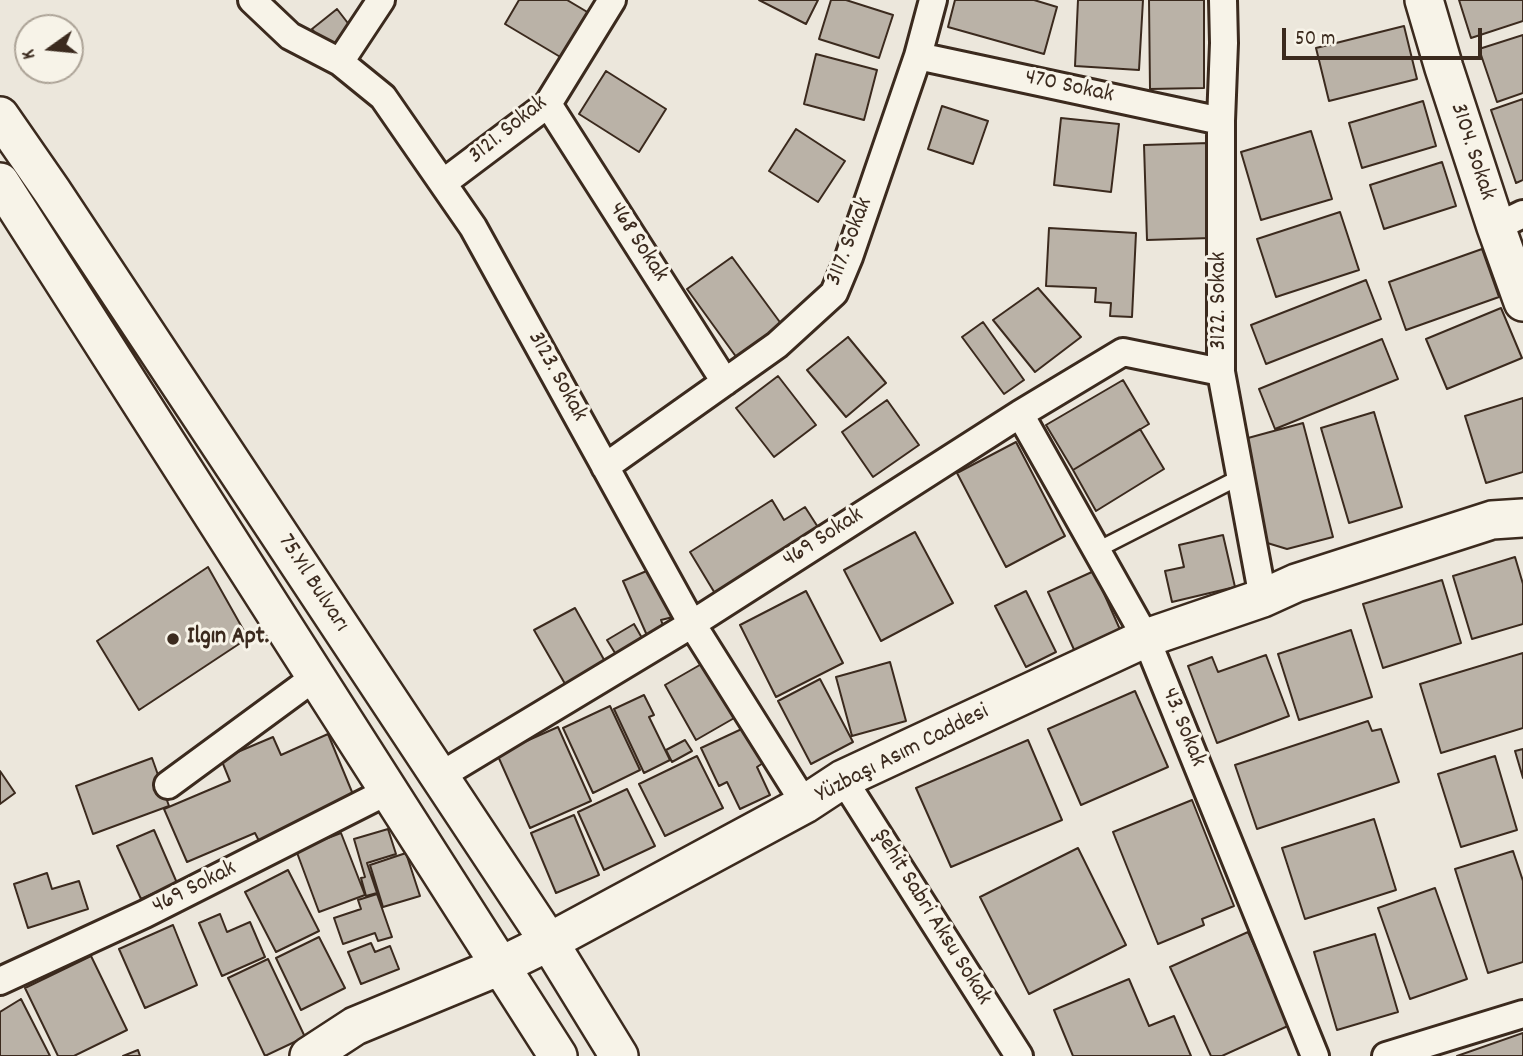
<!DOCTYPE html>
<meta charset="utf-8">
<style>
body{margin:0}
#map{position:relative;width:1523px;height:1056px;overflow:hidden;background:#ece7dc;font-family:Dekko,sans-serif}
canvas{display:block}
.north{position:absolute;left:14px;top:14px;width:70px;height:70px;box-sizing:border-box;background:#f7f3e8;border:2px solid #aca397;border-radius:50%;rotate:255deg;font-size:19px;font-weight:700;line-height:28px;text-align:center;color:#3b2a1e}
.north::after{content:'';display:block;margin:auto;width:24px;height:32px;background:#3b2a1e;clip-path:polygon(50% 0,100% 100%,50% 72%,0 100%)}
.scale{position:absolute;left:1282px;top:28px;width:200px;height:32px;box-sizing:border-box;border:4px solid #3b2a1e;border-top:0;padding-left:9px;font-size:21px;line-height:24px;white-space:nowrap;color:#3b2a1e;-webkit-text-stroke:5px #f7f3e8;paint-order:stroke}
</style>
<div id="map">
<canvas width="1523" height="1056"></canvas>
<div class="north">K</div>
<div class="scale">50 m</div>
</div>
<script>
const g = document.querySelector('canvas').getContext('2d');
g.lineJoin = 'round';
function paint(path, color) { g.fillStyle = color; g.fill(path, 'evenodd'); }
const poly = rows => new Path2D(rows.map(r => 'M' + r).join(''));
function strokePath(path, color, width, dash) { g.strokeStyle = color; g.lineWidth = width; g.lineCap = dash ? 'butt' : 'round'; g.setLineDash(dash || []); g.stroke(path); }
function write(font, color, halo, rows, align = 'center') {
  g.font = font + ' Dekko,sans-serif'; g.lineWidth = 6; g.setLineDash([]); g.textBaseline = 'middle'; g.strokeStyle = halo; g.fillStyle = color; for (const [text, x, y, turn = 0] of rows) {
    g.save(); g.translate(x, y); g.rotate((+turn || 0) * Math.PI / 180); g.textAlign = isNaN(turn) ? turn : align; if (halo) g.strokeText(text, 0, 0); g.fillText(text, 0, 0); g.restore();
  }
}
const building = poly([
 [519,0,567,0,589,13,562,58,505,24,519,0],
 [759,0,818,0,806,24,759,0],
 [831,0,846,0,893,15,879,58,819,39,831,0],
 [955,0,1034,0,1057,7,1044,54,948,27,955,0],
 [1078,0,1143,0,1139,70,1075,66,1078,0],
 [1149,0,1204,0,1204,88,1150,89,1149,0],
 [1459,0,1523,0,1523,21,1471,38,1459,0],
 [337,9,354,31,329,51,312,29,337,9],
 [1404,26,1417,79,1329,101,1316,48,1404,26],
 [1523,35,1523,93,1497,102,1479,49,1523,35],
 [816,54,877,70,864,120,804,104,816,54],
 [606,71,666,109,639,152,579,114,606,71],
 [1523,99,1523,180,1516,183,1491,110,1523,99],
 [1423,101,1436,146,1362,168,1349,123,1423,101],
 [942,106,988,121,973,164,928,149,942,106],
 [1061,118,1119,124,1111,192,1054,185,1061,118],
 [796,129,845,161,818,202,769,171,796,129],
 [1311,131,1332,199,1261,220,1241,152,1311,131],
 [1209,143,1211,238,1147,240,1144,145,1209,143],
 [1442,162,1456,206,1384,229,1370,185,1442,162],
 [1340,212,1359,270,1276,297,1257,239,1340,212],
 [1049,228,1136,233,1132,317,1110,316,1111,303,1095,302,1096,288,1046,286,1049,228],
 [1482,249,1499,297,1406,330,1389,282,1482,249],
 [732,257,782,325,737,358,687,289,732,257],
 [1366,280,1381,319,1266,364,1251,325,1366,280],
 [1038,288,1081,337,1035,372,993,320,1038,288],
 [1501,308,1522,358,1447,389,1426,339,1501,308],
 [983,322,1024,380,1004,394,962,337,983,322],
 [848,337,886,383,846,417,807,370,848,337],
 [1382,339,1398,379,1275,429,1259,389,1382,339],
 [778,376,816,425,774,457,736,408,778,376],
 [1123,380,1149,424,1073,470,1046,425,1123,380],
 [1523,398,1523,472,1486,483,1465,416,1523,398],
 [887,400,919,445,873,477,842,432,887,400],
 [1374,412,1402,507,1349,523,1321,428,1374,412],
 [1303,423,1333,537,1287,549,1264,542,1237,441,1303,423],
 [1140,429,1164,469,1096,511,1073,470,1140,429],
 [1016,442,1065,536,1006,567,957,473,1016,442],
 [772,500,784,520,805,507,823,535,719,600,690,552,772,500],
 [915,532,953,603,881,641,844,570,915,532],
 [1223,535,1235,587,1172,602,1165,571,1184,567,1179,545,1223,535],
 [1515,557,1523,584,1523,624,1472,639,1453,576,1515,557],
 [208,567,248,638,139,710,97,641,208,567],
 [656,567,677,616,661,620,666,633,649,640,623,581,656,567],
 [1094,571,1122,634,1076,654,1048,592,1094,571],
 [1442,580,1461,643,1383,668,1363,604,1442,580],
 [806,591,843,663,776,697,740,625,806,591],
 [1026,591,1056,652,1026,667,995,606,1026,591],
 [575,608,607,665,568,689,534,630,575,608],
 [634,624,646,645,620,661,607,640,634,624],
 [1351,630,1372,697,1299,720,1278,654,1351,630],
 [1523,653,1523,728,1441,753,1420,684,1523,653],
 [1266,655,1289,716,1217,743,1188,666,1212,657,1218,672,1266,655],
 [705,662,736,717,696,740,665,685,705,662],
 [890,662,906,721,852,736,836,677,890,662],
 [820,679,853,742,811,764,778,701,820,679],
 [1135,691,1168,767,1081,805,1048,729,1135,691],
 [644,695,654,715,649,717,670,760,644,773,614,709,644,695],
 [610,706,640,770,593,793,563,728,610,706],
 [1368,721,1372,731,1381,729,1399,782,1257,829,1235,765,1368,721],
 [558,727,591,801,530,828,497,754,558,727],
 [746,727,763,763,757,767,770,795,740,809,727,782,719,786,701,748,746,727],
 [328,734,357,804,261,845,255,833,187,862,164,809,230,781,221,759,273,737,281,755,328,734],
 [685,740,692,751,672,762,666,750,685,740],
 [1028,740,1062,820,951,867,916,788,1028,740],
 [1523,749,1523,778,1515,751,1523,749],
 [697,756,723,808,665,836,639,784,697,756],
 [1495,756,1517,830,1461,847,1438,774,1495,756],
 [152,758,169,806,93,834,76,786,152,758],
 [0,771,15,793,0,804,0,771],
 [627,789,655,846,604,870,578,812,627,789],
 [1192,800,1234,906,1202,919,1204,925,1158,944,1113,832,1192,800],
 [574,815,599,875,556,893,531,833,574,815],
 [1374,819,1396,890,1305,919,1282,848,1374,819],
 [388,829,396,854,367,863,377,893,366,896,361,878,365,877,354,839,388,829],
 [154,830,177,883,141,899,117,846,154,830],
 [341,833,365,895,319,912,296,850,341,833],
 [1078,848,1126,945,1029,994,980,897,1078,848],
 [1513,851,1523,881,1523,962,1488,973,1455,869,1513,851],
 [406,853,420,896,383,907,370,865,406,853],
 [288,870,319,931,276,952,245,892,288,870],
 [47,873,52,889,79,881,88,909,28,928,14,884,47,873],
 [1435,888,1467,979,1410,999,1378,908,1435,888],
 [377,894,392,937,378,941,375,933,343,944,334,918,361,909,358,900,377,894],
 [220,914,227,932,250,922,265,957,222,976,199,923,220,914],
 [173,925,197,985,145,1008,119,949,173,925],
 [1248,932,1290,1025,1222,1056,1211,1056,1170,967,1248,932],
 [1375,934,1398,1012,1337,1030,1314,952,1375,934],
 [319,937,345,988,301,1010,276,958,319,937],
 [371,943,375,952,390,946,399,969,361,984,348,952,371,943],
 [91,956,127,1030,74,1056,58,1056,25,988,91,956],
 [268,959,305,1037,265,1056,228,978,268,959],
 [1129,979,1149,1026,1174,1016,1191,1056,1073,1056,1054,1010,1129,979],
 [21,999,50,1056,0,1056,0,1012,21,999],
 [1523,1033,1523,1056,1457,1056,1523,1033],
 [138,1050,140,1056,123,1056,138,1050]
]);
paint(building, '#bab2a7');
strokePath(building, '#3b2a1e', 2);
const lane = poly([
 [1097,550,1240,477]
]);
const street = poly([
 [252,0,290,36,340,62,383,97,473,227,692,624,805,804],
 [1223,0,1224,43,1221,121,1221,372,1263,598],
 [918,56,1221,121],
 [340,62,381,0],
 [548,104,725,382],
 [443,183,548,104,612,0],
 [1496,227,1523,214],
 [1020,414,1146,638,1315,1056],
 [605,467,777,345,834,293,849,257,918,56,933,0],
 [440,776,692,624,1020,414,1123,352,1221,372],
 [843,779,1019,1056],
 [168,785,315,677],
 [0,981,145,914,388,791],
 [1386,1056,1523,1014]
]);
const secondary = poly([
 [1424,0,1444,68,1496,227,1523,302],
 [0,116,52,191,549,942,619,1056],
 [0,182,558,1056],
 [309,1056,355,1026,500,966,549,942,805,804,843,779,1146,638,1263,598,1296,583,1492,520,1523,518]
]);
strokePath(lane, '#3b2a1e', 19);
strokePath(street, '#3b2a1e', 32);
strokePath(secondary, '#3b2a1e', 42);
strokePath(lane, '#f7f3e8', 14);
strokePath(street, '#f7f3e8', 26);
strokePath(secondary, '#f7f3e8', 37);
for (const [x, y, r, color] of [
 [173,639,7,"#3b2a1e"]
]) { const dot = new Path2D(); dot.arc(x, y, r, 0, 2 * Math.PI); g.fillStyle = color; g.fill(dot); strokePath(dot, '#f7f3e8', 2.5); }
write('24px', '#3b2a1e', '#f7f3e8', [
 ["470 Sokak",1069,88,12],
 ["3121. Sokak",509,131,-39],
 ["3104. Sokak",1471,152,72],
 ["3117. Sokak",851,242,-69],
 ["468 Sokak",637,243,57],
 ["3122. Sokak",1221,301,-90],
 ["3123. Sokak",556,377,61],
 ["469 Sokak",824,539,-33],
 ["75.Yıl Bulvarı",312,584,57],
 ["43. Sokak",1182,728,68],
 ["Yüzbaşı Asım Caddesi",903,755,-27],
 ["469 Sokak",195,889,-27],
 ["Şehit Sabri Aksu Sokak",931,918,58]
]);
write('bold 24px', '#3b2a1e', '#f7f3e8', [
 ["Ilgın Apt.",187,639]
], 'left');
</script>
